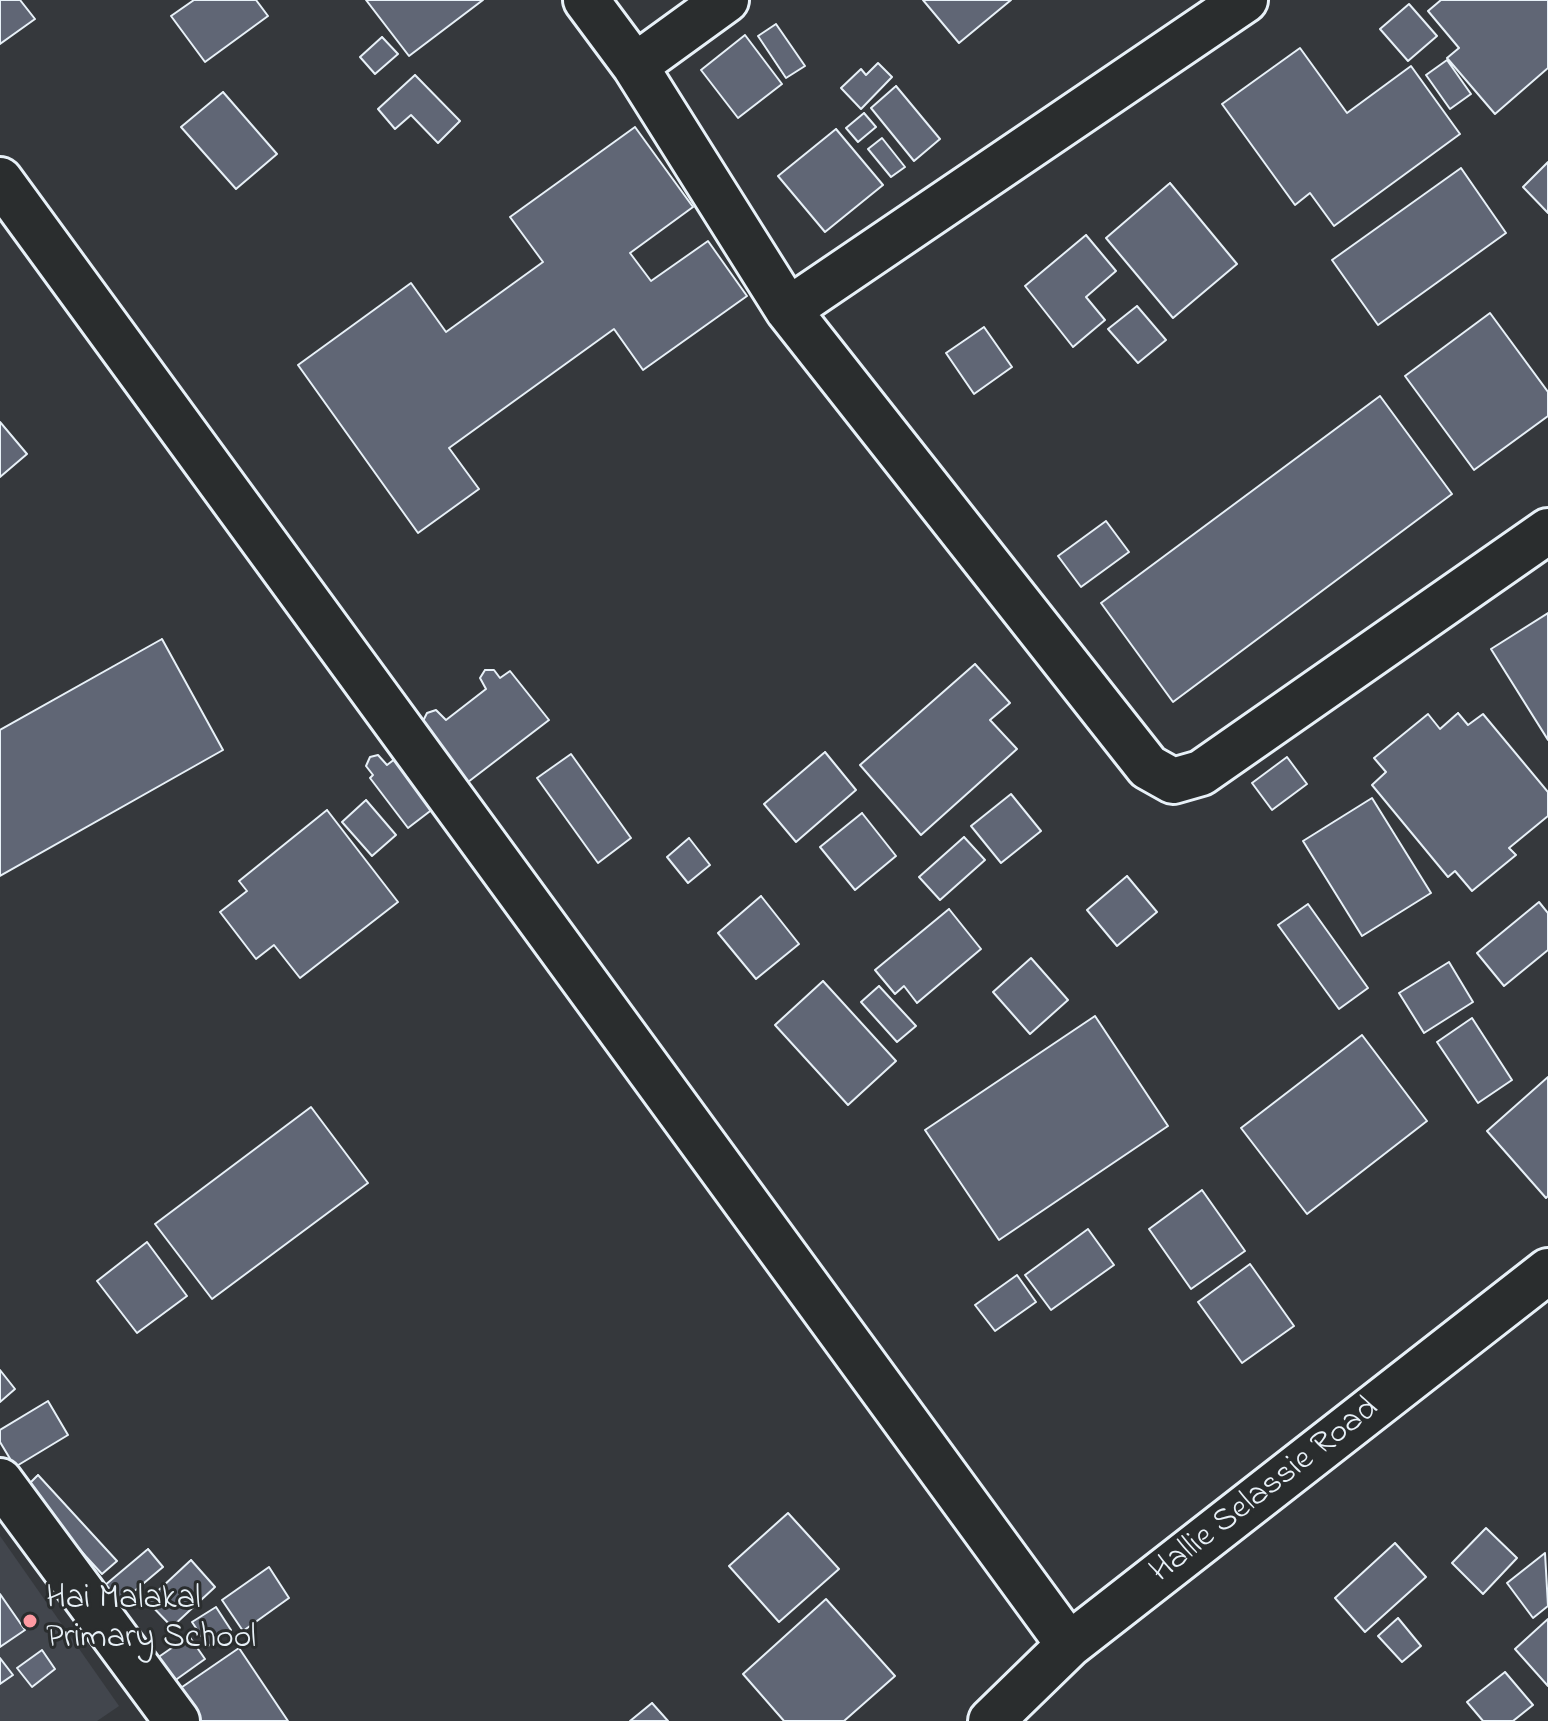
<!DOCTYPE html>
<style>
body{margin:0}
canvas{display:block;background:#35383c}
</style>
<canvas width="1548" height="1721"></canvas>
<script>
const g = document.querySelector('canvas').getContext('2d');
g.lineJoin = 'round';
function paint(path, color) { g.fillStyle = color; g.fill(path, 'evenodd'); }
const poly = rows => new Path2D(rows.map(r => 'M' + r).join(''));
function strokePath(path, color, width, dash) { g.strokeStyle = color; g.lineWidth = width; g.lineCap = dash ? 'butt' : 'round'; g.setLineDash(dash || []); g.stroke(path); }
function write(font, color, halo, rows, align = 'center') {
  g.font = font + ' "Indie Flower",sans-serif'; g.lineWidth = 6; g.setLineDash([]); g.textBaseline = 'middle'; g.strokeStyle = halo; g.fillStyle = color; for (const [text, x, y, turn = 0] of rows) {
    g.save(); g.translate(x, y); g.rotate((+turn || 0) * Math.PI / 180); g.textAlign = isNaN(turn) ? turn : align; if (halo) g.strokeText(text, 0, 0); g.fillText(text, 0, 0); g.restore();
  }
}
paint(poly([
 [0,1536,119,1706,97,1721,0,1721]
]), '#42464d');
const building = poly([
 [0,0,20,0,35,19,0,44,0,0],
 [194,0,256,0,268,16,205,62,171,16,194,0],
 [366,0,483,0,409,56,366,0],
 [923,0,1011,0,959,43,923,0],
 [1441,0,1548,0,1548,68,1495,114,1447,58,1459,48,1428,11,1441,0],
 [1409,4,1437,36,1408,61,1380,29,1409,4],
 [776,24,805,66,786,78,758,36,776,24],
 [745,35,782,84,738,118,701,70,745,35],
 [382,37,398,54,375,74,360,57,382,37],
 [1300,48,1347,113,1411,66,1460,134,1334,226,1310,193,1295,205,1222,104,1300,48],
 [1447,60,1471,94,1450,109,1426,75,1447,60],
 [878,63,892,77,861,109,841,88,861,69,866,75,878,63],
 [415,75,460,121,438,143,411,115,395,129,378,109,415,75],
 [896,86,940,139,914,161,871,108,896,86],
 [223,92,277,154,236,189,181,127,223,92],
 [864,113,876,127,858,142,846,128,864,113],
 [635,127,693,207,630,253,651,281,708,241,747,296,643,370,614,329,449,448,479,489,418,533,298,365,411,283,446,332,543,262,510,217,635,127],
 [836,129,883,185,825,232,778,176,836,129],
 [882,138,905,167,891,177,868,149,882,138],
 [1548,162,1548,213,1523,187,1548,162],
 [1461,168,1506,233,1378,325,1332,260,1461,168],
 [1170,183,1237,264,1173,318,1106,238,1170,183],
 [1086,235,1116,271,1086,297,1105,320,1073,347,1025,286,1086,235],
 [1137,306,1166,340,1138,363,1108,329,1137,306],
 [1490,313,1548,392,1548,416,1474,470,1405,376,1490,313],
 [984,327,1012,367,974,394,946,353,984,327],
 [1380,396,1452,494,1173,702,1101,603,1380,396],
 [0,422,27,454,0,477,0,422],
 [1106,521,1129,552,1081,587,1058,556,1106,521],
 [1548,613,1548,740,1491,649,1548,613],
 [162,639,223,750,0,876,0,730,162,639],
 [975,664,1010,703,990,720,1017,749,921,835,860,765,975,664],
 [485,670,494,670,500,678,510,671,549,720,408,828,370,778,373,775,366,766,370,757,378,755,387,765,429,733,423,721,427,713,436,710,446,720,486,689,480,678,485,670],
 [1458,713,1468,725,1483,714,1548,792,1548,816,1509,848,1516,855,1472,891,1455,871,1448,877,1372,785,1386,772,1374,758,1428,714,1440,729,1458,713],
 [825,752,856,790,796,842,764,804,825,752],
 [571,754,631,838,598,863,537,778,571,754],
 [1287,757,1307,784,1272,810,1252,783,1287,757],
 [1011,794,1041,831,1001,863,971,826,1011,794],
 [1372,798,1431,893,1362,936,1303,841,1372,798],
 [366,800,396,835,372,856,342,822,366,800],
 [327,810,398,902,300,978,274,945,256,959,220,912,247,891,239,881,327,810],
 [862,813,896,856,855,890,820,847,862,813],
 [964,837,985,860,940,900,919,877,964,837],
 [689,838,710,865,688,883,667,857,689,838],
 [1127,876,1157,912,1117,946,1087,910,1127,876],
 [761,896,799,944,756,979,718,933,761,896],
 [1539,902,1548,913,1548,950,1504,986,1477,953,1539,902],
 [1308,904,1368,988,1339,1009,1278,925,1308,904],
 [949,909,981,949,917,1003,904,986,895,994,875,970,949,909],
 [1031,958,1068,1000,1030,1034,993,992,1031,958],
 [1449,962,1473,1002,1424,1033,1399,993,1449,962],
 [823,981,896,1061,848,1105,775,1025,823,981],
 [879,986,916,1026,897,1042,861,1002,879,986],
 [1095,1016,1168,1126,999,1240,925,1130,1095,1016],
 [1472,1018,1512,1080,1478,1103,1437,1042,1472,1018],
 [1362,1035,1427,1121,1307,1214,1241,1128,1362,1035],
 [1548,1077,1548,1196,1546,1198,1487,1131,1548,1077],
 [311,1107,368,1183,212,1299,155,1224,311,1107],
 [1202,1190,1245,1251,1191,1289,1149,1229,1202,1190],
 [1088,1229,1114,1265,1051,1310,1025,1275,1088,1229],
 [147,1242,187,1296,137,1333,97,1281,147,1242],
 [1250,1264,1294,1326,1242,1363,1198,1302,1250,1264],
 [1017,1275,1036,1302,995,1331,975,1305,1017,1275],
 [0,1370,15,1389,0,1402,0,1370],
 [48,1401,68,1435,15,1467,0,1442,0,1430,48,1401],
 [38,1475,117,1561,102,1574,24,1489,38,1475],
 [788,1513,839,1569,779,1622,729,1566,788,1513],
 [1486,1528,1517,1558,1483,1594,1452,1563,1486,1528],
 [1395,1543,1426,1577,1365,1632,1335,1598,1395,1543],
 [148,1549,163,1567,119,1604,104,1586,148,1549],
 [1545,1553,1548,1606,1533,1618,1507,1583,1545,1553],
 [191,1560,215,1587,172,1627,147,1601,191,1560],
 [269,1567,289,1598,243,1631,222,1600,269,1567],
 [0,1594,25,1630,0,1647,0,1594],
 [826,1599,895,1676,844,1721,784,1721,743,1674,826,1599],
 [216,1607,231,1630,208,1646,192,1622,216,1607],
 [1398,1618,1421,1646,1402,1662,1378,1636,1398,1618],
 [1548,1619,1548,1686,1515,1649,1548,1619],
 [189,1636,205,1659,163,1689,147,1665,189,1636],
 [239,1648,288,1721,187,1721,169,1696,239,1648],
 [42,1650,55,1669,32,1687,17,1668,42,1650],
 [0,1658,13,1675,0,1684,0,1658],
 [1505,1672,1533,1705,1513,1721,1483,1721,1467,1702,1505,1672],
 [652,1703,668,1721,630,1721,652,1703]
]);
paint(building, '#606675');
strokePath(building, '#e8f1f8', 2);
const street = poly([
 [586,0,635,66,788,310,1148,767,1173,781,1201,773,1548,531],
 [635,66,726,0],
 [0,180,1069,1645],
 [788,310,1245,0],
 [0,1481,177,1721],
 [991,1721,1069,1645,1548,1271]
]);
strokePath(street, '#e8f1f8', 50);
strokePath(street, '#2a2d2e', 44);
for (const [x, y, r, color] of [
 [30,1621,8,"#ff9aa2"]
]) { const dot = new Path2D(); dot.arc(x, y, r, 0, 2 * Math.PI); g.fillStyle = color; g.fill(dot); strokePath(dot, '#2a2d2e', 3); }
write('34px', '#e8f1f8', '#2a2d2e', [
 ["Hallie Selassie Road",1266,1492,-38]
]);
write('34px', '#e8f1f8', '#2a2d2e', [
 ["Hai Malakal",46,1601],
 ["Primary School",46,1640]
], 'left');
</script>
